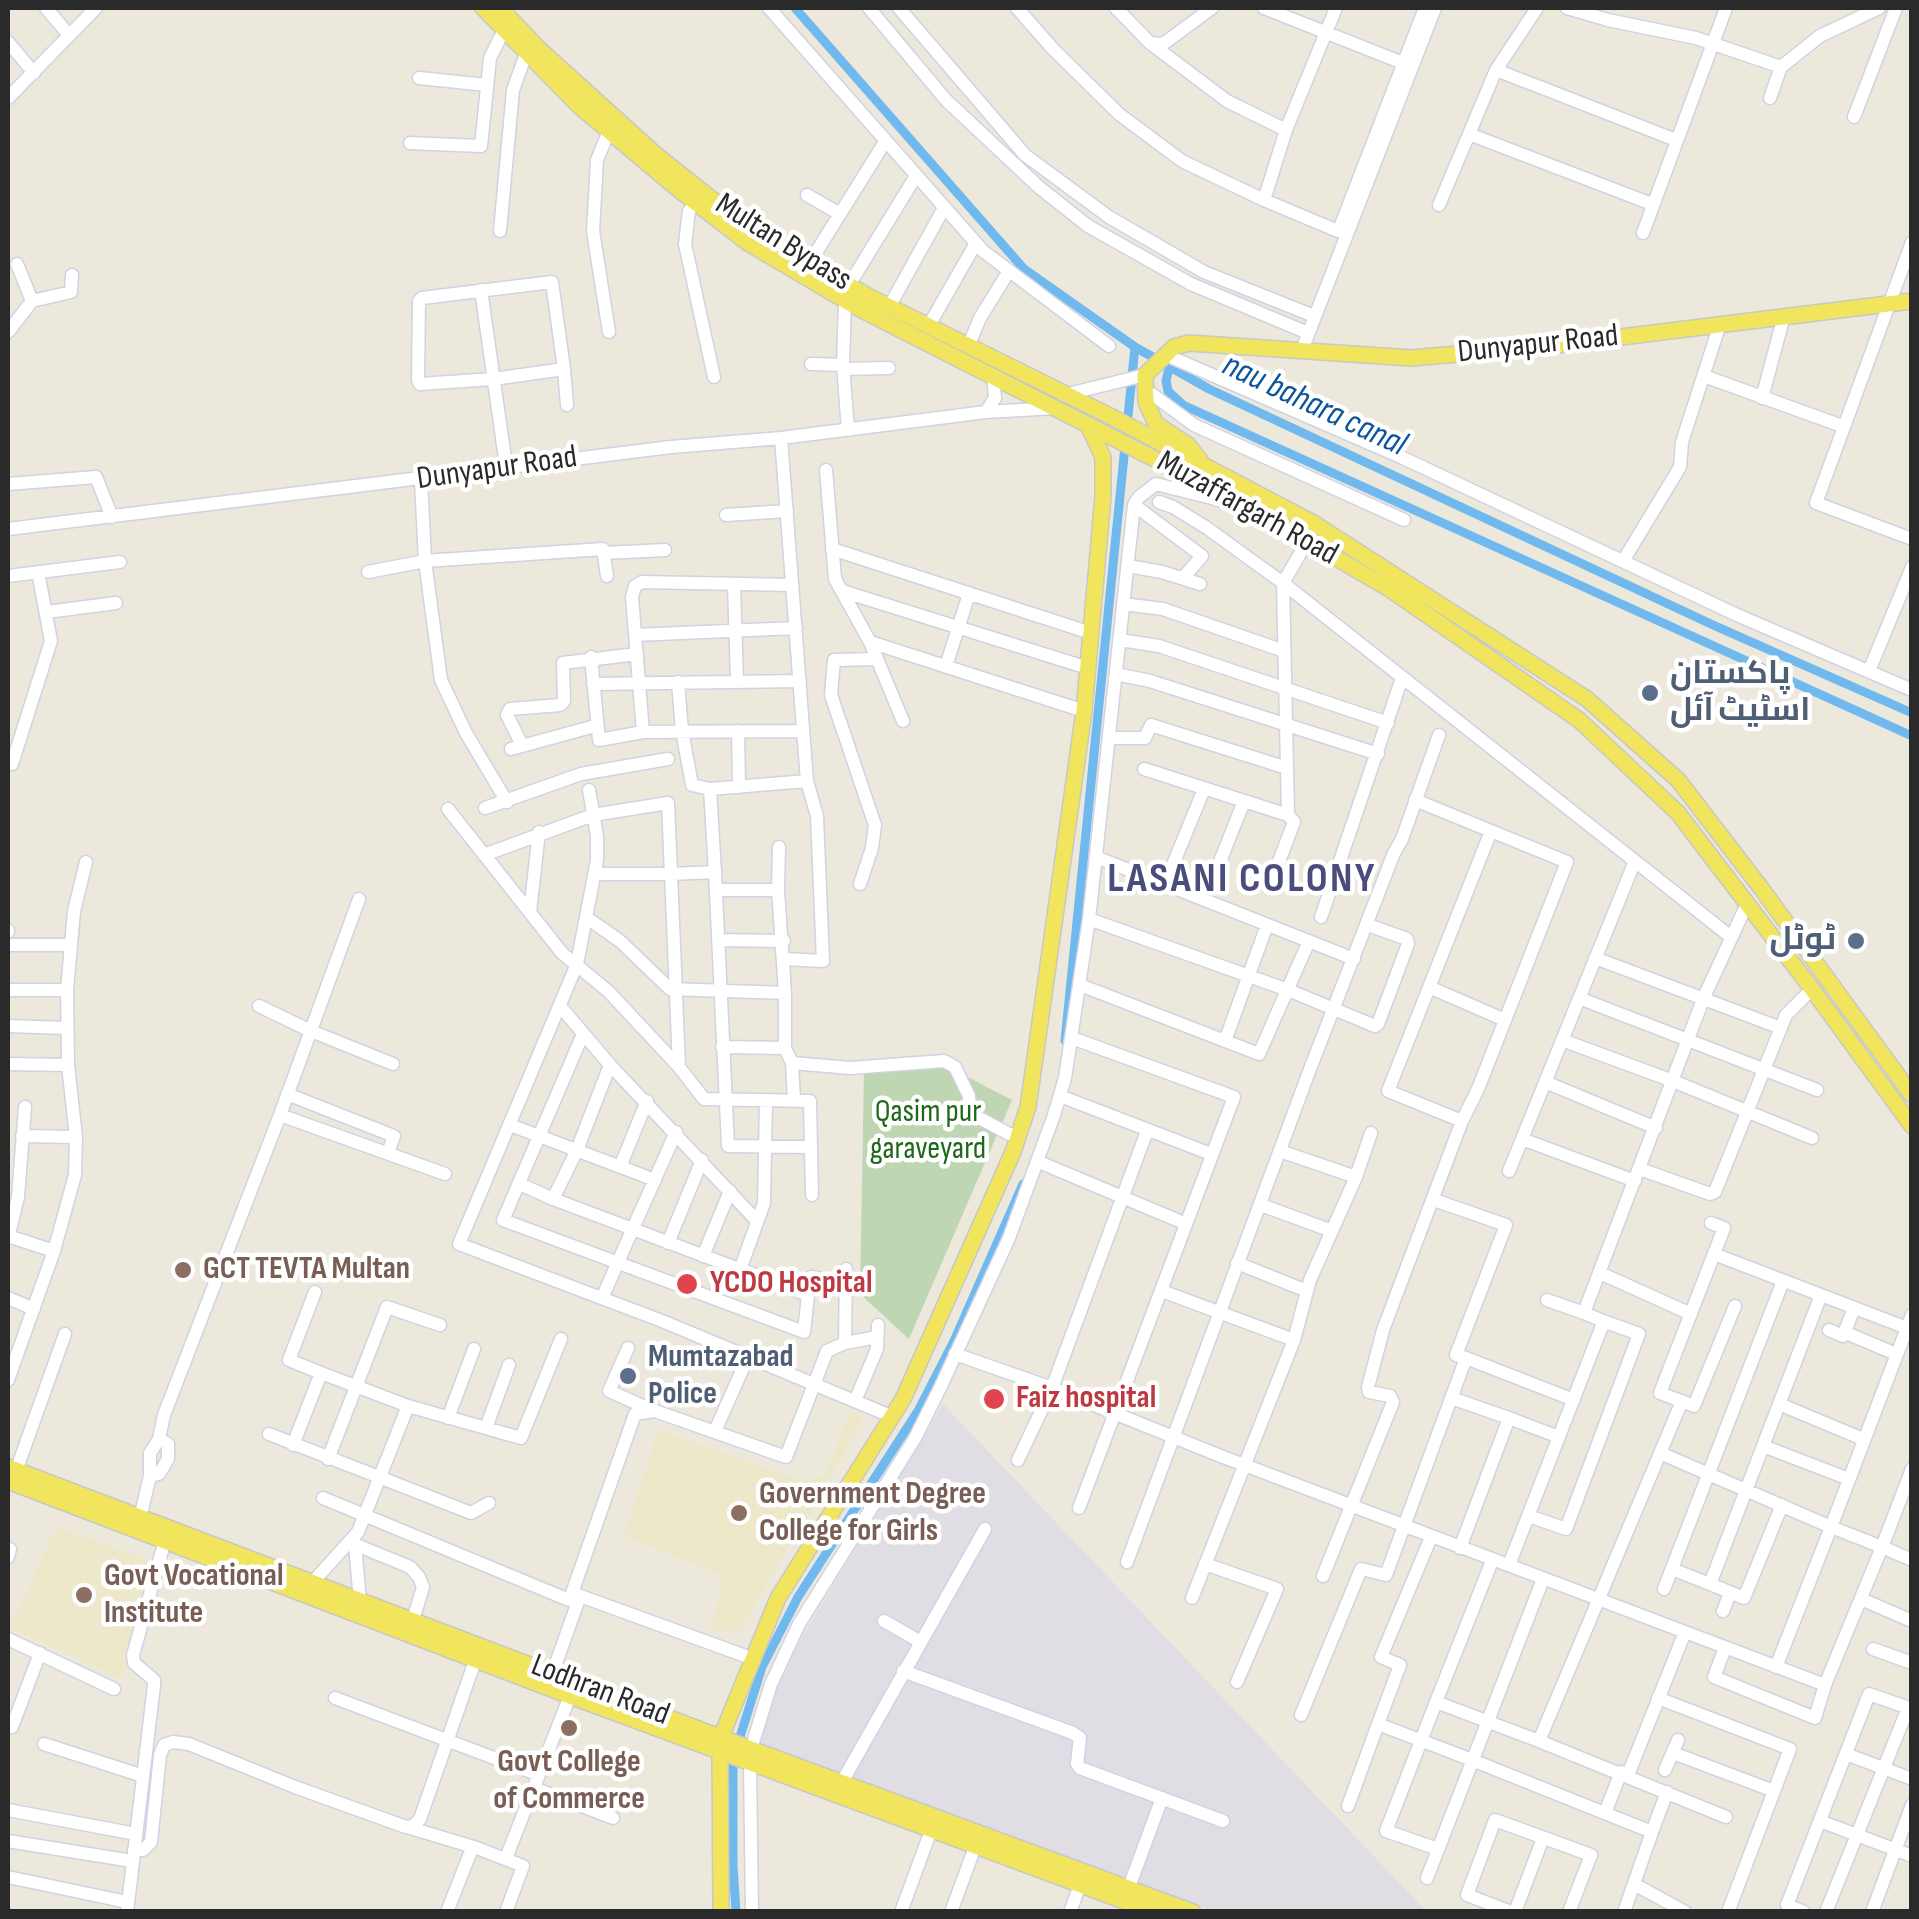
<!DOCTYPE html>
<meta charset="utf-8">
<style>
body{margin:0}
#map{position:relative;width:1919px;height:1919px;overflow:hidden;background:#ece8dc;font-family:"Sofia Sans Condensed",sans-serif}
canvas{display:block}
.frame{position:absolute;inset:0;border:10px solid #2a2a2a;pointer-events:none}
</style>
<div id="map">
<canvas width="1919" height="1919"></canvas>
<div class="frame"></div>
</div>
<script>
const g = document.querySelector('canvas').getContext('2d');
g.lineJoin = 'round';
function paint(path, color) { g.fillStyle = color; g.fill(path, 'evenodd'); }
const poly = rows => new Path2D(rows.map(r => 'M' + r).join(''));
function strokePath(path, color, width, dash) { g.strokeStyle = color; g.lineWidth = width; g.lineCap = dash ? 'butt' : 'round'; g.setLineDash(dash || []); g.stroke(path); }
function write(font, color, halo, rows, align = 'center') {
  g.font = font + ' "Sofia Sans Condensed",Cairo,sans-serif'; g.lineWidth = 9; g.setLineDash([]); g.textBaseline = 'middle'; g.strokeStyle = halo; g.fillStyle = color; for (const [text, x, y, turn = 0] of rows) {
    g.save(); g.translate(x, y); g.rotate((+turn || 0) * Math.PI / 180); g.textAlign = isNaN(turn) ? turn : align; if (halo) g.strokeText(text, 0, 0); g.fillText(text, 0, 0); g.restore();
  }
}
paint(poly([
 [943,1404,1426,1911,1213,1911,759,1745,770,1706,791,1655]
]), '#e0dde5');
paint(poly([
 [852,1408,863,1421,740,1630,711,1630,723,1576,624,1536,658,1430,804,1481,825,1475],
 [56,1527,151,1561,123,1679,10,1629]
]), '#eee8cb');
paint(poly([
 [935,1060,1012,1100,909,1339,860,1294,864,1070]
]), '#bfd6b3');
strokePath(poly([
 [795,8,1024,269,1135,347,1209,389,1713,625,1912,713],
 [1170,364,1166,381,1168,391,1183,405,1912,736],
 [1065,1041,1135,347],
 [736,1912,733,1865,733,1759,762,1667,798,1597,918,1411,954,1341,1023,1184]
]), '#6fb9ef', 9);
const minor = poly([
 [46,8,69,35],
 [769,8,983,251,1109,346],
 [869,8,946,100,1040,188,1088,226,1191,284,1308,333],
 [899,8,1025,155,1109,217,1204,272,1314,316],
 [1017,8,1053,49,1119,114,1182,161,1264,200,1286,130,1227,101,1150,43],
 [1116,8,1150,43,1163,44,1212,8],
 [1264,8,1403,63],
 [1567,8,1608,20,1696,38,1781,67,1770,98],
 [8,42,34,73],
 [1781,67,1820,36,1879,8],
 [1496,70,1676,140],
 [419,78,487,85],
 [8,98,96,8],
 [1854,117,1896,8],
 [1286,130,1336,8],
 [609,131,597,160,593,231,609,332],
 [1469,134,1652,204],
 [410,143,481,146,490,58,504,30],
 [807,195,840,214],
 [1264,200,1338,231],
 [695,203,689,211,685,244,714,377],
 [1439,205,1496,70,1537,8],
 [1341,225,1425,8],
 [500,231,513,90,526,54],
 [1643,233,1726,8],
 [1912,242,1816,503,1912,539],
 [810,262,885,142],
 [17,264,32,301],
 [849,285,916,176],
 [481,290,506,466],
 [845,301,843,365,848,430],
 [889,307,944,208],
 [928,327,976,243],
 [8,332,32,301,71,292,72,275],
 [968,347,980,318,1009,271],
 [1302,350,1435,8],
 [1166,355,1401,457,1737,615,1912,690],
 [811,364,843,365],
 [564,369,493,379,420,384,418,380,419,301,422,298,552,282,553,289,564,369,567,405],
 [843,369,889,368],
 [1704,376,1842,426],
 [1145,389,1194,425,1404,520],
 [1064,395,1145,375],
 [1762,398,1784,316],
 [986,412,995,398,993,376],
 [826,470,835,579,870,642,903,721],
 [421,480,425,561,441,680,466,733,507,802],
 [8,484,96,477,112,517],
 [1159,502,1173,507,1207,528,1283,583,1731,937],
 [1134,505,1202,556,1183,578],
 [726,515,787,511],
 [8,529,671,447,781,438,986,412,1056,408],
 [832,549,1091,633],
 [604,553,665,550],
 [1623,561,1680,467,1682,442,1720,324],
 [1128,566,1162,572,1200,584],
 [368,572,425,561,603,549,607,576],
 [8,576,120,562],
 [734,584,737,682],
 [842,591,1088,668],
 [1123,604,1163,609,1284,651],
 [47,612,116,603],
 [635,635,796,628],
 [1120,640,1159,646,1388,723],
 [870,642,1084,711],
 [591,657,599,740,643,732,803,731],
 [946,666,969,594],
 [1869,671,1912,567],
 [1116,674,1150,681,1378,754],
 [678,682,682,731,692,785,710,789,807,781,781,438],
 [593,684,800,681],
 [738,731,739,787],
 [643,732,632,597,635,586,642,582,792,585],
 [1109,738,1145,738,1151,725,1287,768],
 [522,745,507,715,510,709,560,705,564,701,563,663,637,654],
 [511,749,595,726],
 [12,764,51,641,38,572],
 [1144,769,1288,815],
 [710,789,715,872],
 [589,790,597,836,597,860,577,964,459,1244,662,1321,893,1417],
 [485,808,581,774,668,759],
 [448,809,562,953,609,992,679,1067,704,1099,810,1101,812,1195],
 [484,855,593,815,668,803,671,874,595,874],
 [1096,857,1354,959],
 [1278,864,1294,822,1288,815,1283,583,1308,540],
 [1213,879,1244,801],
 [860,884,872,848,875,825,831,695,834,660,877,659],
 [1165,884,1204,789],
 [716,890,778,890],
 [530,912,539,832],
 [1321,917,1402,678],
 [587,918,620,941,670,989,785,993,778,890,779,847],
 [1089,919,1288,990,1375,1026,1378,1024,1408,944,1407,939,1368,925],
 [8,932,8,930],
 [718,940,784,941],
 [8,945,70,945],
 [1595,958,1781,1028],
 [784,959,823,961,817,816,807,781],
 [1080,985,1259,1054,1309,941],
 [1429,987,1505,1020],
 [8,990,67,990],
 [785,993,785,1048,792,1063,794,1100],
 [1579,998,1817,1090],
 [259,1006,311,1031,393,1064],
 [560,1006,610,1065,757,1221],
 [8,1026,66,1028],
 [1072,1038,1234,1097,1079,1508],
 [1562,1040,1673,1081,1812,1138],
 [1225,1041,1267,925],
 [722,1047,785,1048],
 [792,1063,850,1068,944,1061,955,1067,969,1096,970,1113,1009,1134,1019,1136],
 [8,1064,68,1065],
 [679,1067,671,874,715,872,728,1146,811,1147],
 [1545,1082,1656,1128],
 [287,1094,394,1136,388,1153],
 [1060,1096,1211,1154],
 [280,1115,445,1174],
 [1462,1121,1388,1091,1491,831],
 [510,1125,655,1180],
 [1147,1131,1052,1388,1218,1455,1685,1632],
 [22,1136,76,1137],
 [1522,1139,1635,1181],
 [1280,1151,1356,1177],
 [1039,1162,1184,1223],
 [620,1167,647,1101],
 [1640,1169,1710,1194,1715,1192,1786,1015,1812,989],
 [1509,1171,1635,861],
 [520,1184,553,1199,808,1295,804,1332,503,1220,583,1034],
 [553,1199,577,1150,610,1065],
 [1261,1205,1332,1231],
 [1711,1223,1724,1228,1660,1393,1694,1406,1735,1306],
 [8,1236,54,1251],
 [8,1238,18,1197,25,1107],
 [668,1243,702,1160],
 [1714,1254,1907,1328],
 [703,1256,730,1191],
 [1237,1263,1307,1291],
 [740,1270,764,1203,766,1100],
 [1600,1273,1691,1314],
 [1162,1291,1294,1340],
 [315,1292,289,1360,321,1373],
 [808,1295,811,1277,845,1283],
 [8,1298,34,1309],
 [602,1298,676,1132],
 [1547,1300,1584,1313],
 [1829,1330,1843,1336,1854,1308],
 [1844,1332,1896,1354],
 [845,1343,846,1269],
 [628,1348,609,1391,652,1410],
 [955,1354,1052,1388,1018,1460],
 [1466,1358,1574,1400],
 [8,1380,54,1251,75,1175,76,1137,68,1065,67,990,74,911,86,862],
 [1451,1398,1509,1418],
 [855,1401,877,1349,878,1325],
 [1779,1404,1863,1439],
 [448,1418,474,1349],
 [486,1428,509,1365],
 [715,1431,748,1357],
 [269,1434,471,1513,489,1503],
 [293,1445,321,1373,408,1406],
 [1763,1446,1849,1479],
 [1660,1453,1831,1527,1912,1315],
 [328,1459,387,1307,440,1325],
 [1912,1469,1882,1547,1912,1560],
 [16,1471,65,1334],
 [150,1476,159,1474,168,1459,168,1444,159,1439],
 [323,1498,569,1600,572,1593],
 [1529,1516,1566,1529,1639,1334,1603,1321],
 [140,1518,150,1476,150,1453,159,1439,164,1415,280,1115,359,899],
 [349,1542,410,1567,419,1577,423,1587,413,1620],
 [355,1545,360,1601],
 [1460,1548,1509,1418,1559,1437],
 [8,1557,10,1549],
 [1492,1561,1436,1702,1539,1741,1682,1401],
 [1127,1562,1310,1069,1394,853,1402,839,1439,735],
 [1205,1564,1277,1589,1237,1682],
 [1509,1565,1602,1326,1603,1321,1584,1313,1588,1302,1704,997,1747,904],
 [1672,1569,1710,1584,1821,1295],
 [1323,1576,1393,1402,1390,1396,1369,1392,1368,1387,1383,1330,1462,1121,1478,1089,1567,862,1415,800],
 [312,1583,358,1532,408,1406,521,1438,561,1339],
 [1710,1584,1744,1598,1782,1505],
 [1664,1589,1783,1281],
 [1192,1598,1294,1340,1310,1280,1356,1177,1371,1133],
 [1861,1599,1912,1621],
 [1723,1611,1730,1593],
 [884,1621,919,1641],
 [8,1639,114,1689],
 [1725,1648,1714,1677,1815,1718,1825,1685],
 [1873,1649,1912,1663],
 [751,1658,572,1593,635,1414,655,1411,786,1457,827,1351,845,1343,877,1337],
 [903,1671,1073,1733,1080,1738,1077,1764,1080,1768,1223,1821],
 [549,1683,580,1596],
 [335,1698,539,1775],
 [1658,1698,1790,1749,1728,1912],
 [1436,1702,1386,1831,1438,1849],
 [1301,1715,1361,1569,1386,1575,1466,1358,1456,1355,1506,1225,1434,1200],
 [1378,1724,1400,1665,1381,1657,1431,1537],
 [8,1727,12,1727,40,1653],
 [1539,1741,1726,1817],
 [44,1744,143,1776],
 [751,1749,771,1684,799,1624,915,1438,941,1386,1009,1238,1054,1115,1065,1078,1089,919,1134,505,1139,497,1156,484,1239,505],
 [1673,1753,1774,1791],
 [1846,1754,1912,1779],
 [750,1762,752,1912],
 [1665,1770,1678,1740],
 [1628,1775,1685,1632,1825,1685,1882,1547,1831,1527,1776,1667],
 [842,1782,985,1529],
 [534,1788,613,1818],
 [1348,1806,1378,1724,1472,1760,1652,1832,1624,1912],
 [8,1810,136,1834],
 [1605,1813,1621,1772],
 [1820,1821,1912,1856],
 [407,1827,477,1848],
 [1652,1832,1667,1792],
 [8,1841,132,1861],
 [134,1850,143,1850,151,1842,160,1755,164,1745,173,1742,189,1744,295,1787,406,1827,413,1826,420,1819,476,1658],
 [506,1858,570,1696],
 [8,1877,127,1902],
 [1427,1878,1543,1579],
 [1634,1884,1685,1912],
 [1129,1887,1162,1798],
 [1467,1895,1495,1820,1591,1855,1569,1912],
 [1467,1895,1511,1912],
 [127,1912,154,1685,154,1680,134,1663,133,1655,165,1540],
 [447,1912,471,1851,477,1848,523,1866,506,1912],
 [901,1912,933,1825],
 [951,1912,975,1847],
 [1070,1912,1080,1885],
 [1515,1912,1543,1838],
 [1804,1912,1787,1905,1869,1694,1912,1709],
 [1826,1912,1908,1708],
 [1872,1912,1912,1805]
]);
const major = poly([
 [483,8,579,106,678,189,748,243,858,308,1249,507,1391,590,1579,720,1678,813,1812,989,1912,1126],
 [500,8,538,48,654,153,713,200,769,237,866,295,1110,416,1315,524,1587,699,1678,780,1761,888,1912,1095],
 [1200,460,1188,445,1156,424,1146,402,1145,375,1174,347,1189,343,1411,358,1540,347,1912,301],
 [8,1467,751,1749,1193,1912],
 [8,1481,570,1696,1154,1912],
 [721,1737,778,1598,903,1399,1013,1152,1028,1107,1084,711,1103,496,1103,457,1088,425],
 [720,1751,721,1912]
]);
strokePath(minor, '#d1d2e3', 15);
strokePath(major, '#c8c8c8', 18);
strokePath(minor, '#fff', 12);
strokePath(major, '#f1e55d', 15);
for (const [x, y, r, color] of [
 [1650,693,10,"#5c6f8a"],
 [1856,941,10,"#5c6f8a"],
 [183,1270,10,"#8d6e63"],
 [687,1284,12,"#e0444e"],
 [628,1376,10,"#5c6f8a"],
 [994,1399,12,"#e0444e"],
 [739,1513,10,"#8d6e63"],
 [84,1595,10,"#8d6e63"],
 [569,1728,10,"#8d6e63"]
]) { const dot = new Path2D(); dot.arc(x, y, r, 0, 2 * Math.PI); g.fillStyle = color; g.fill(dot); strokePath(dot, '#fff', 4); }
write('32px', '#2a2a2a', '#fff', [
 ["Multan Bypass",783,243,32],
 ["Dunyapur Road",1538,345,-6],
 ["Dunyapur Road",497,469,-8],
 ["Muzaffargarh Road",1247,509,29],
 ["Lodhran Road",600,1691,21]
]);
write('bold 32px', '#4e5e75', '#fff', [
 ["پاکستان",1670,675],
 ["اسٹیٹ آئل",1670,712],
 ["ٹوٹل",1836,941,"right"],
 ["Mumtazabad",648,1358],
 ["Police",648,1395]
], 'left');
write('32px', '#1e681a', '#fff', [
 ["Qasim pur",928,1113],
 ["garaveyard",928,1150]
]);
write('bold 32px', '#785e54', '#fff', [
 ["GCT TEVTA Multan",203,1270],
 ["Government Degree",759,1495],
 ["College for Girls",759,1532],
 ["Govt Vocational",104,1577],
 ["Institute",104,1614],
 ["Govt College",569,1763,"center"],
 ["of Commerce",569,1800,"center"]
], 'left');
write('bold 32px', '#be3a42', '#fff', [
 ["YCDO Hospital",710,1284],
 ["Faiz hospital",1016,1399]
], 'left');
write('italic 35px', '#0d559b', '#fff', [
 ["nau bahara canal",1314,406,25]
]);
g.letterSpacing = '2.5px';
write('bold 42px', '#4a4c7b', '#fff', [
 ["LASANI COLONY",1242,880]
]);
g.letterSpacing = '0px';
</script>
